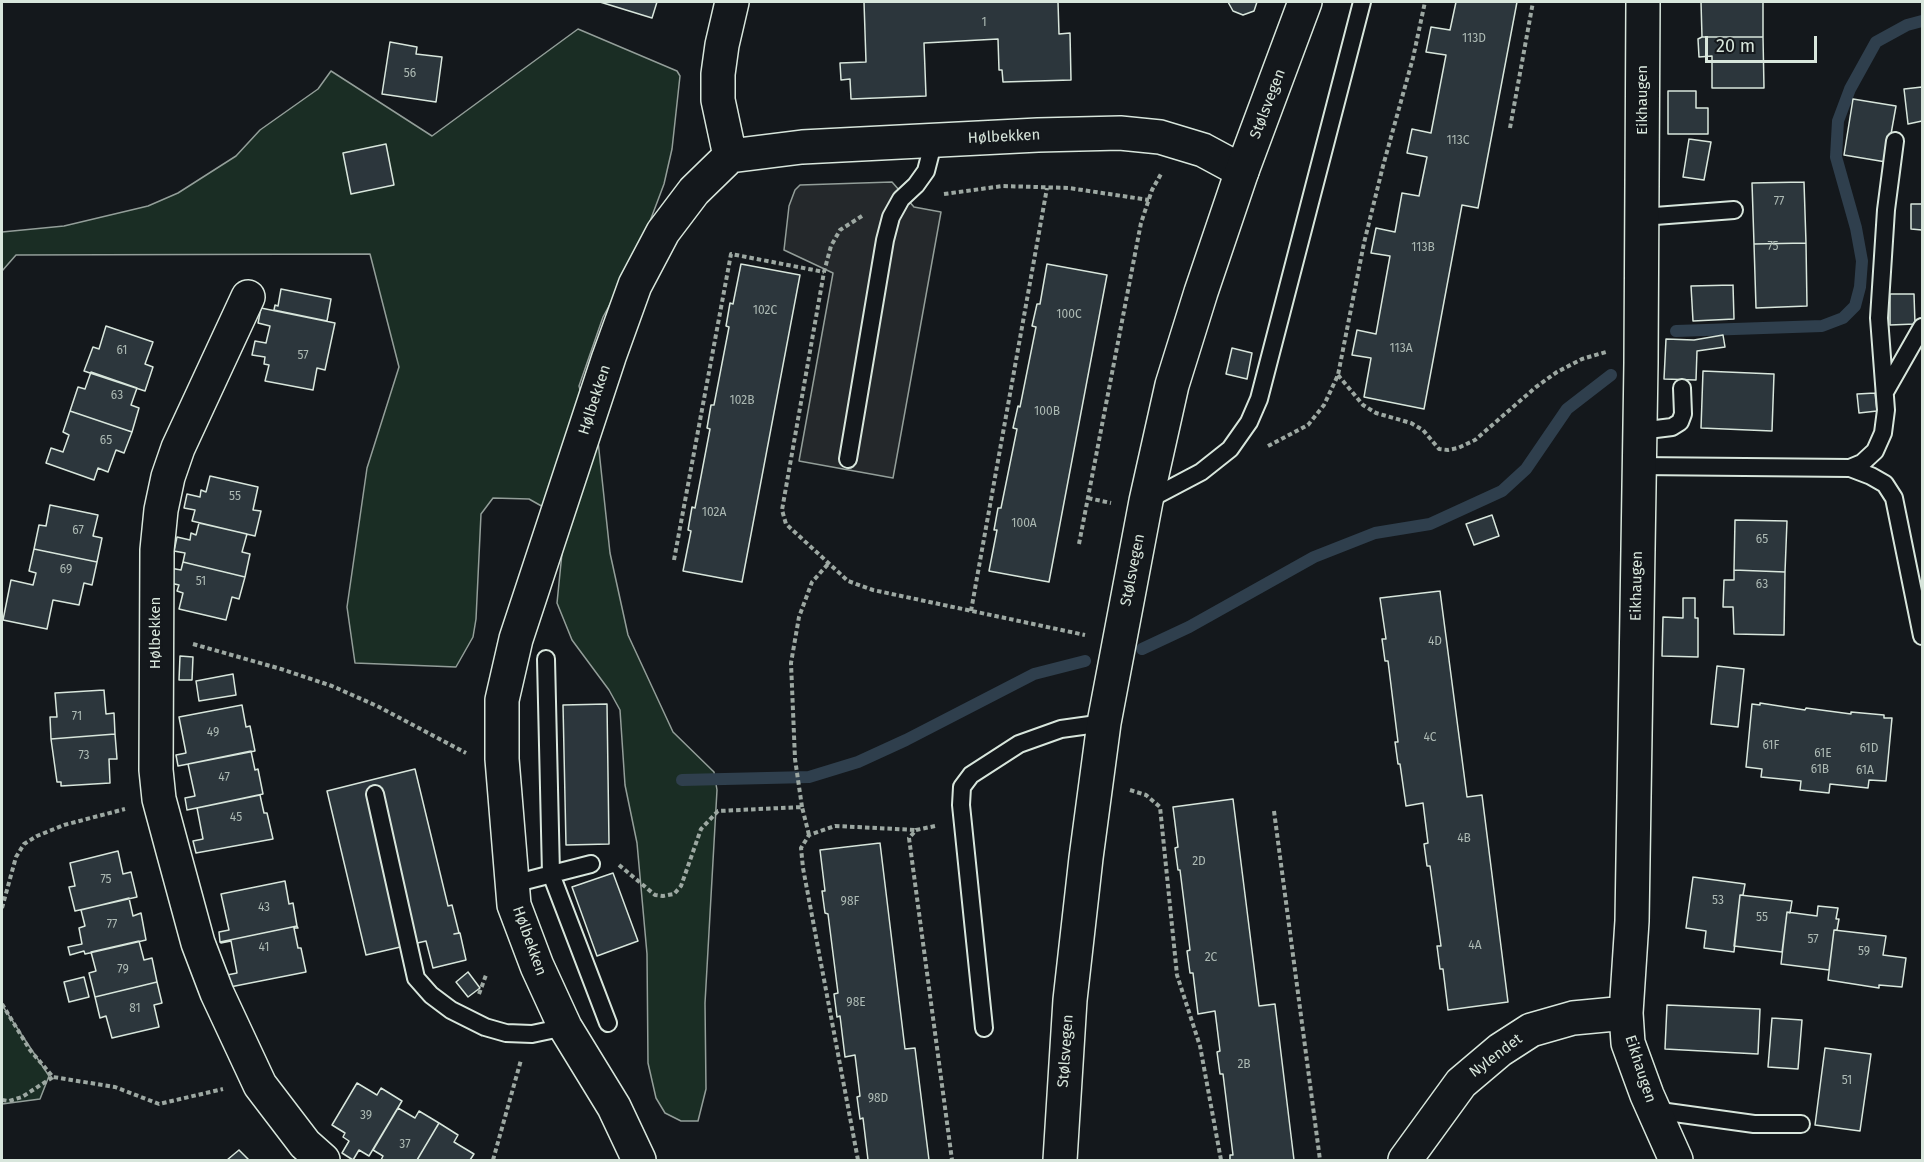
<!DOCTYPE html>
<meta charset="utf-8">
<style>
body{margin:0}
#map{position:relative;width:1924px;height:1162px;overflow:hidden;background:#14181c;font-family:"Fira Sans",sans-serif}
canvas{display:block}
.frame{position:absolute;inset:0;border:3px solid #d8e6dc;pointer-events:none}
.scale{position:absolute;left:1705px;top:36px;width:112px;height:27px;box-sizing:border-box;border:3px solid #d8e6dc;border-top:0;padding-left:8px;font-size:18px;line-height:21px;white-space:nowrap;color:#d8e6dc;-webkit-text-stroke:4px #14181c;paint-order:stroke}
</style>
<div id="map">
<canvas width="1924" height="1162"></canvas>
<div class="frame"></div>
<div class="scale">20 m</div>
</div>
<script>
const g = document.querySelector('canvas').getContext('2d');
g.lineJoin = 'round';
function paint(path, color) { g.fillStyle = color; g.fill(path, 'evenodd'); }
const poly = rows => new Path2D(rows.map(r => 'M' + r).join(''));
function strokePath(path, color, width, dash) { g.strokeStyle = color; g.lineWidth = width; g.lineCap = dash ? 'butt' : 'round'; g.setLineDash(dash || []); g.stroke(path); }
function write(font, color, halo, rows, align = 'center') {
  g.font = font + ' "Fira Sans",sans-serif'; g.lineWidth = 4.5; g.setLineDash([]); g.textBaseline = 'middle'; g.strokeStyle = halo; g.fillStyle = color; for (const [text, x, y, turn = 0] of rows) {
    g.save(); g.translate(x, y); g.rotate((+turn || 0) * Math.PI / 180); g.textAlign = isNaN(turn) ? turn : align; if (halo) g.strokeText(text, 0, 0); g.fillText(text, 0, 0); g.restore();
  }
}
const green = poly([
 [578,29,677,71,680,76,672,149,664,184,638,253,603,317,579,386,584,403,595,413,610,553,628,635,673,732,714,772,717,790,705,1003,706,1089,698,1121,681,1121,665,1113,656,1098,648,1063,647,954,637,843,625,785,620,710,609,690,572,640,557,603,563,543,545,508,529,499,493,498,481,514,476,619,473,637,456,667,355,663,347,607,367,468,399,367,370,254,16,255,2,271,2,232,64,226,148,206,178,193,236,156,260,130,318,89,331,71,432,136,578,29],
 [2,1005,49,1076,40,1099,2,1104,2,1005]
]);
paint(green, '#1a2d24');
strokePath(green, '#939e99', 1.5);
const parking = poly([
 [892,182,914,207,941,212,893,478,799,461,833,273,784,250,789,206,795,190,800,185,892,182]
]);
paint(parking, '#24282b');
strokePath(parking, '#939e99', 1.5);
strokePath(poly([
 [1676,331,1822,326,1843,318,1855,306,1860,287,1862,261,1856,228,1836,157,1838,121,1850,89,1876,42,1907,25,1922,21],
 [1142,649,1189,627,1314,557,1375,533,1430,524,1502,491,1526,469,1567,409,1611,375],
 [682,780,809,777,858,762,906,740,1034,674,1085,661]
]), '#2f3f4d', 12);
const building = poly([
 [600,2,657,2,652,18,600,2],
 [864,2,1058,2,1059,34,1070,33,1071,80,1003,82,1002,70,999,70,998,39,924,43,926,96,851,99,850,79,841,80,840,63,866,62,864,2],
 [1228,2,1257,2,1254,11,1243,15,1233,11,1228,2],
 [1456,2,1517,2,1478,208,1462,205,1424,409,1364,397,1371,358,1352,355,1357,330,1376,334,1390,256,1371,253,1376,228,1395,232,1402,193,1419,196,1427,157,1407,153,1412,129,1431,133,1446,55,1426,52,1431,27,1450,30,1456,2],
 [1701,2,1763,2,1763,37,1702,37,1701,2],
 [1702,37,1763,37,1764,88,1712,88,1712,56,1699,57,1698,39,1702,37],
 [390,42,417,47,416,54,442,57,436,102,382,94,390,42],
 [1922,87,1922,121,1908,124,1904,89,1922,87],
 [1668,91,1696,91,1696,108,1708,108,1708,134,1668,134,1668,91],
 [1853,99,1896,106,1886,162,1844,155,1853,99],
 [1689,139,1711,142,1704,180,1683,177,1689,139],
 [386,144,394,185,351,194,343,153,386,144],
 [1804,182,1806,243,1754,244,1752,183,1804,182],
 [1911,204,1922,204,1922,230,1911,229,1911,204],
 [1806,243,1807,306,1756,308,1754,244,1806,243],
 [741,264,800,275,742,582,683,571,691,531,688,530,692,507,695,508,710,429,707,428,711,405,714,405,729,327,726,326,730,303,733,304,741,264],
 [1047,264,1107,275,1049,582,989,571,997,530,994,530,998,508,1001,508,1017,429,1013,428,1018,406,1020,407,1036,327,1032,326,1037,304,1040,304,1047,264],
 [1733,285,1734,319,1693,321,1691,286,1733,285],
 [281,289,331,299,327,321,274,310,275,305,278,306,281,289],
 [1890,294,1914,294,1915,324,1890,325,1890,294],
 [261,308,335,323,325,370,317,368,313,390,265,381,269,365,264,364,265,357,252,355,255,341,266,343,270,326,258,323,261,308],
 [106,326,153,342,145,364,153,367,145,391,84,371,93,347,99,349,106,326],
 [1723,335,1725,347,1697,351,1696,380,1664,379,1666,339,1694,340,1723,335],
 [1232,348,1252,353,1247,379,1226,374,1232,348],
 [1703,371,1774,374,1772,431,1701,428,1703,371],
 [91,372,137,388,131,405,139,408,132,432,70,411,78,387,85,389,91,372],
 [1875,393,1877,411,1859,413,1857,394,1875,393],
 [70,411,132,432,124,453,116,450,108,472,98,468,94,480,46,463,51,448,63,452,69,435,63,432,70,411],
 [210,476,258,487,253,510,261,511,255,536,192,521,195,510,184,508,187,494,200,497,201,490,206,492,210,476],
 [50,505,98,515,93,536,102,538,97,562,34,549,39,525,46,526,50,505],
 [1492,515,1499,536,1474,545,1466,524,1492,515],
 [1735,520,1787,521,1785,572,1734,570,1735,520],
 [199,523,247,534,242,552,250,554,245,577,183,562,185,553,174,551,177,537,190,540,191,533,196,535,199,523],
 [34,549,97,562,92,585,84,583,79,605,53,600,47,629,3,620,11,580,33,585,36,573,29,571,34,549],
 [183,562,245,577,239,599,232,597,226,620,179,609,183,593,177,591,179,585,166,582,170,568,181,570,183,562],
 [1734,570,1785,572,1784,635,1734,634,1733,607,1723,607,1724,580,1734,580,1734,570],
 [1440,591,1467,797,1482,795,1508,1002,1448,1010,1443,969,1440,969,1437,946,1441,946,1430,866,1427,866,1424,844,1428,843,1423,803,1406,806,1400,764,1398,764,1395,742,1398,742,1388,661,1385,661,1382,639,1386,639,1380,598,1440,591],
 [1683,598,1695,598,1695,618,1698,618,1698,657,1662,656,1663,617,1683,618,1683,598],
 [180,656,193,657,192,680,179,680,180,656],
 [1717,666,1744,669,1738,727,1711,724,1717,666],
 [233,674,236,695,199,701,196,681,233,674],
 [104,690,106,714,114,713,115,734,51,739,50,717,57,717,55,693,104,690],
 [1760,703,1805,710,1806,708,1851,714,1851,712,1884,715,1884,718,1892,718,1886,781,1869,780,1868,788,1830,784,1829,793,1800,790,1801,781,1761,777,1762,769,1746,767,1752,704,1760,705,1760,703],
 [607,704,609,844,566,845,563,705,607,704],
 [242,705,246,727,250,726,255,751,178,766,176,755,186,753,179,717,242,705],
 [115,734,117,759,109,759,110,783,61,786,61,782,57,782,51,739,115,734],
 [251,751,255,770,258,769,263,794,187,810,185,798,195,796,188,764,251,751],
 [415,769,448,906,452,905,459,933,454,934,460,933,466,960,433,968,426,941,366,955,327,791,415,769],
 [260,795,264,813,267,813,273,839,196,853,193,841,203,839,197,808,260,795],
 [1233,799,1259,1006,1275,1004,1294,1160,1230,1160,1230,1155,1233,1155,1223,1074,1220,1074,1217,1052,1220,1051,1215,1011,1198,1014,1193,973,1190,973,1187,951,1190,950,1180,870,1178,870,1175,848,1178,847,1173,807,1233,799],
 [880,843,905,1049,915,1048,929,1160,868,1160,863,1118,860,1119,857,1097,860,1096,855,1055,845,1057,840,1016,837,1017,834,994,838,993,828,914,825,913,822,891,825,891,820,850,880,843],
 [118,851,123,874,131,872,137,897,75,911,69,887,75,886,70,863,118,851],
 [613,873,638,941,597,956,572,887,613,873],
 [1693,877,1745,884,1743,895,1740,895,1734,952,1704,948,1706,931,1686,928,1693,877],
 [285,881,289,904,293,903,297,926,220,942,219,932,229,930,221,894,285,881],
 [1740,895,1792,901,1790,913,1787,912,1782,952,1734,946,1740,895],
 [129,898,133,916,141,913,146,940,85,954,84,951,70,955,68,947,82,944,79,928,85,926,81,910,129,898],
 [1818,906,1838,908,1836,919,1839,919,1837,930,1834,930,1829,970,1781,964,1787,912,1817,916,1818,906],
 [297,926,298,928,294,928,298,948,301,948,306,972,230,987,227,975,237,973,231,941,221,943,220,942,297,926],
 [1834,930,1886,936,1883,955,1906,958,1902,987,1879,985,1879,988,1828,980,1834,930],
 [139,941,144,960,152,958,157,982,95,997,89,973,96,971,91,952,139,941],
 [468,972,480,988,468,997,456,982,468,972],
 [84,977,89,997,69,1002,64,982,84,977],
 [157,982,162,1003,154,1005,159,1027,112,1038,106,1016,100,1018,95,997,157,982],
 [1667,1005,1760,1009,1758,1054,1665,1049,1667,1005],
 [1772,1018,1802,1020,1798,1069,1768,1067,1772,1018],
 [1825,1048,1871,1054,1860,1131,1815,1125,1825,1048],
 [357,1083,377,1095,381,1088,402,1101,369,1156,359,1150,353,1160,342,1153,349,1141,343,1137,345,1133,332,1125,357,1083],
 [398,1108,415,1118,419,1111,439,1123,417,1160,381,1160,383,1156,373,1150,398,1108],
 [439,1123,458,1135,454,1142,474,1154,470,1160,417,1160,439,1123],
 [239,1150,249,1160,227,1160,239,1150]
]);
paint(building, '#2c363c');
strokePath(building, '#d8e6dc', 1.5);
const service = poly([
 [1642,217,1734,210],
 [1885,392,1922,327],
 [1640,431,1672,427,1680,422,1683,414,1682,388],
 [848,459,885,240,891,217,901,199,916,185,926,171,934,140],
 [1639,466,1850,468,1871,476,1885,484,1894,498,1922,636],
 [1850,468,1862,463,1875,451,1883,433,1886,410,1879,318,1886,210,1895,141],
 [1146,501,1201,472,1230,449,1249,422,1259,399,1362,2],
 [546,659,551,874,608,1023],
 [375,794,416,978,431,995,451,1010,485,1027,506,1033,532,1034,565,1027],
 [513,884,591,864],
 [984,1028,961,805,962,787,971,775,1019,744,1061,729,1104,723],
 [1653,1110,1754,1124,1801,1124]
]);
const minor = poly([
 [1643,2,1641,363,1632,921,1626,1013,1628,1043,1647,1095,1676,1160],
 [730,156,718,100,718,74,722,45,732,2],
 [248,297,178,448,168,477,161,510,157,550,156,770,159,799,173,851,198,943,217,993,260,1085,305,1144,323,1160],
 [639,1160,614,1107,565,1027,537,966,514,905,502,759,502,700,516,639,609,357,635,285,663,232,694,191,730,156,802,147,1038,135,1120,133,1160,137,1203,150,1242,171],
 [1405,1160,1461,1083,1500,1050,1531,1030,1573,1018,1626,1013]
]);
const tertiary = poly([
 [1060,1160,1070,1000,1086,858,1104,723,1146,501,1172,385,1201,292,1242,171,1305,2]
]);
strokePath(service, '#d8e6dc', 20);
strokePath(minor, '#d8e6dc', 36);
strokePath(tertiary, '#d8e6dc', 36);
strokePath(poly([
 [1510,128,1533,2],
 [944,194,1003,186,1069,188,1149,200],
 [862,216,840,230,831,246,824,272,782,510,786,524,848,581,873,590,1085,635],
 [1338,375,1363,405,1376,413,1411,423,1423,430,1439,449,1448,450,1458,448,1475,440,1536,387,1557,372,1582,359,1606,352],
 [1268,446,1308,425,1324,405,1338,375,1364,243,1383,166,1413,58,1425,2],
 [1088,498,1111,503],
 [1079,544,1141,223,1152,190,1161,174],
 [674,560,731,254,824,272],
 [971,611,1047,188],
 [193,644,281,669,332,686,377,706,466,753],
 [1130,790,1146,795,1160,807,1177,975,1200,1046,1221,1160],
 [802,807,795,759,791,663,799,617,812,582,829,563],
 [1274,811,1320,1160],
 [935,826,916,830,909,838,952,1160],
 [619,865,655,895,663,896,674,894,681,886,701,829,718,811,802,807,809,835],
 [2,908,16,857,24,844,37,836,64,825,125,809],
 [479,994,486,975],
 [2,1004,30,1050,53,1077,115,1087,159,1104,223,1089],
 [2,1100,9,1101,22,1097,53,1077],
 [493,1160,521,1060],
 [858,1160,803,868,801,848,809,835,835,826,916,830]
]), '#9da8a2', 4, [4.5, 3]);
strokePath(service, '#14181c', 16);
strokePath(minor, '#14181c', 33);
strokePath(tertiary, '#14181c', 33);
write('12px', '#adbab4', null, [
 ["1",984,23],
 ["113D",1474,39],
 ["56",410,74],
 ["113C",1458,141],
 ["77",1779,202],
 ["75",1773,247],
 ["113B",1423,248],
 ["102C",765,311],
 ["100C",1069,315],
 ["113A",1401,349],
 ["61",122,351],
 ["57",303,356],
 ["63",117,396],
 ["102B",742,401],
 ["100B",1047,412],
 ["65",106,441],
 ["55",235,497],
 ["102A",714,513],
 ["100A",1024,524],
 ["67",78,531],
 ["65",1762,540],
 ["69",66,570],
 ["51",201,582],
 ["63",1762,585],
 ["4D",1435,642],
 ["71",77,717],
 ["49",213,733],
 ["4C",1430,738],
 ["61F",1771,746],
 ["61D",1869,749],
 ["61E",1823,754],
 ["73",84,756],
 ["61B",1820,770],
 ["61A",1865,771],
 ["47",224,778],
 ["45",236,818],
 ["4B",1464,839],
 ["2D",1199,862],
 ["75",106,880],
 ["53",1718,901],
 ["98F",850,902],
 ["43",264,908],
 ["55",1762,918],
 ["77",112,925],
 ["57",1813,940],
 ["4A",1475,946],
 ["41",264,948],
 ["59",1864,952],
 ["2C",1211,958],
 ["79",123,970],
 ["98E",856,1003],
 ["81",135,1009],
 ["2B",1244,1065],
 ["51",1847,1081],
 ["98D",878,1099],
 ["39",366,1116],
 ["37",405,1145]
]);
write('15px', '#d8e6dc', '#14181c', [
 ["Eikhaugen",1643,100,-90],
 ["Stølsvegen",1268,104,-69],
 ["Hølbekken",1004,137,-3],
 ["Hølbekken",595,400,-72],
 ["Stølsvegen",1133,570,-79],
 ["Eikhaugen",1637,586,-89],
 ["Hølbekken",156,633,-90],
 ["Hølbekken",529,941,70],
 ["Stølsvegen",1066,1051,-86],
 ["Nylendet",1496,1056,-37],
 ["Eikhaugen",1640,1069,72]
]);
</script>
